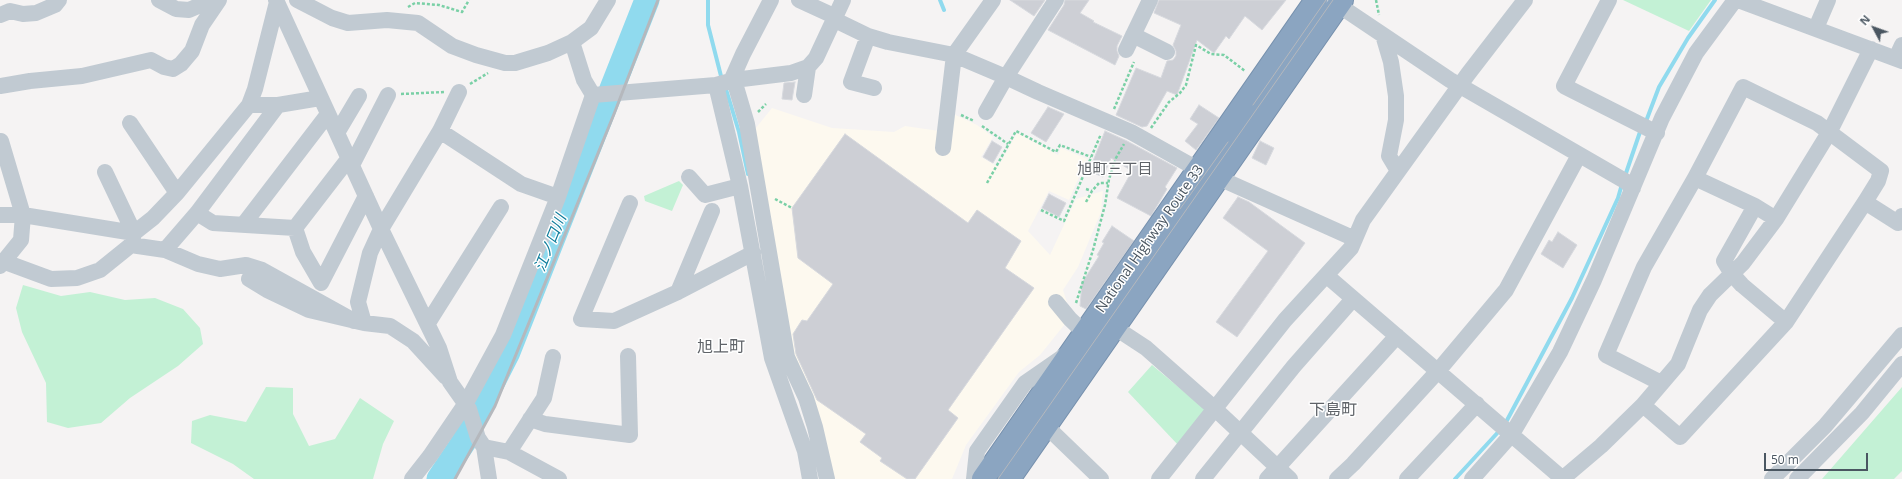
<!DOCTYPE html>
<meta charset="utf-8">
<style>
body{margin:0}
#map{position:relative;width:1902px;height:479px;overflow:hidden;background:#f5f3f3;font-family:"Open Sans",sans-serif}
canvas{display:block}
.north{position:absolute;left:1854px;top:8px;width:40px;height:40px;-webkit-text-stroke:3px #fff;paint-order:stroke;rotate:311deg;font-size:11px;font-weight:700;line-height:16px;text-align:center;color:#4a5661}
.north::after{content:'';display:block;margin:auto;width:14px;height:18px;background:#4a5661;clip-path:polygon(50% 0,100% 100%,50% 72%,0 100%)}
.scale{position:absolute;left:1764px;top:453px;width:104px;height:18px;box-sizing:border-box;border:2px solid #4a5661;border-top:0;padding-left:5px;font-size:12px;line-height:14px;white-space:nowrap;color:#4a5661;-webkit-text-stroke:3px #fff;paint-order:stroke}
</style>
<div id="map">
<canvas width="1902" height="479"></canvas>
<div class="north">N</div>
<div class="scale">50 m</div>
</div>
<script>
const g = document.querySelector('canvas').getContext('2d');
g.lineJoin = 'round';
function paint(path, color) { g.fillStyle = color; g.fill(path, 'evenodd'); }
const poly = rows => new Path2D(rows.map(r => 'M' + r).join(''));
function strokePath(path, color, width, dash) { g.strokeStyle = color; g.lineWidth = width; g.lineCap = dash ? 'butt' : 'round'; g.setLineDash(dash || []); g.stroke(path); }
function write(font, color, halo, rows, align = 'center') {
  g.font = font + ' "Open Sans","Noto Sans JP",sans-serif'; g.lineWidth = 3; g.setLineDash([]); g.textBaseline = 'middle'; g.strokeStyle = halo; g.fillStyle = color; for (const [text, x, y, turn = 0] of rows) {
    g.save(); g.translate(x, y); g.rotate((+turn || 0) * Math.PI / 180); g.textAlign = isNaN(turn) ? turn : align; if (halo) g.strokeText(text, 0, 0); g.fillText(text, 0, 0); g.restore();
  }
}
paint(poly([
 [772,108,832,128,894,132,905,126,946,132,949,112,977,125,993,137,981,157,998,167,1017,133,1058,155,1061,148,1087,159,1069,200,1049,191,1028,231,1050,255,1076,199,1103,191,1101,212,1078,267,1063,290,1069,309,1065,324,1040,355,1019,372,966,445,952,479,831,479,789,355,751,134]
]), '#fdf9ef');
paint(poly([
 [1623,0,1711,0,1689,31],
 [679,181,683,185,672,211,645,201,644,196],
 [23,285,61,296,90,292,125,300,155,298,183,309,200,328,203,344,178,366,130,398,101,423,68,428,47,422,46,383,22,332,16,308],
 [1152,365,1206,410,1179,446,1128,392],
 [266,387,293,388,293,414,309,446,335,439,360,398,394,421,383,444,373,479,254,479,233,464,191,443,192,421,210,415,246,422],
 [1902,387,1902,471,1894,479,1822,479]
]), '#c3f1d5');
strokePath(poly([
 [708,0,708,25,722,80],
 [940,0,944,10],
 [725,86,739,132,748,174],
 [1645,124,1659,87,1688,38,1715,0],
 [1625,176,1641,129],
 [1505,424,1572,298,1618,198,1622,184],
 [1455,479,1501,429]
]), '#90daee', 4);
strokePath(poly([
 [439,479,465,440,469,429,508,352,647,0]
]), '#90daee', 25);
const building = poly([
 [1010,0,1045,0,1034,16,1010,0],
 [1065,0,1089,0,1080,13,1094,21,1093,22,1122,36,1117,46,1117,51,1119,56,1115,65,1048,30,1064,5,1065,0],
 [1159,0,1286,0,1262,30,1245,16,1229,39,1226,36,1214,53,1197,40,1177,95,1167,91,1147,126,1142,127,1116,115,1136,68,1161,78,1167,61,1173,60,1176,56,1176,51,1173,45,1181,25,1154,13,1159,0],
 [795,82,792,100,782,99,784,83,795,82],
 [1199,105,1219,118,1196,150,1185,141,1198,124,1190,119,1199,105],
 [1048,107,1064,114,1046,142,1031,133,1048,107],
 [1105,131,1127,141,1177,168,1165,187,1167,189,1151,216,1117,198,1132,171,1111,158,1103,177,1089,171,1105,131],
 [845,134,968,223,977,210,1021,241,1005,268,1034,288,948,410,958,418,915,479,907,479,880,461,882,458,860,442,866,434,817,400,796,354,793,334,802,320,807,321,833,284,798,258,792,208,845,134],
 [992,141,1002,147,993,163,983,157,992,141],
 [1260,141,1274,148,1266,165,1252,158,1260,141],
 [1049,194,1066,203,1059,217,1042,208,1049,194],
 [1238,197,1249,202,1305,243,1237,337,1216,322,1268,251,1223,218,1238,197],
 [1112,226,1134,241,1086,309,1080,306,1082,283,1099,256,1097,255,1104,243,1102,242,1112,226],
 [1558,232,1577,245,1563,268,1541,254,1549,240,1552,242,1558,232]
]);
paint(building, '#cdcfd5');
strokePath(building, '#d7d9de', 1);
const highway = poly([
 [983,479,1316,0],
 [1009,479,1342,0]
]);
strokePath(highway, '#7690ad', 24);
strokePath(poly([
 [1376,0,1379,15],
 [408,7,415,3,439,5,462,12,469,0],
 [470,84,488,73],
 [401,94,444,92],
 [1114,109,1134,62],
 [758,112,766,104],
 [961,115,974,121],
 [982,126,1008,144],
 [1151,128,1169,102,1180,93,1186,85,1196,45,1211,54,1224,55,1245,71],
 [987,183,1016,131,1056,152,1060,145,1091,157],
 [1086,189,1092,191],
 [775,199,792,208],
 [1086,202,1092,191,1099,183,1108,183],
 [1041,210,1064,221,1101,134],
 [1076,303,1093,250,1105,205,1109,179,1116,158,1124,144]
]), '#7ad0a6', 2.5, [3, 2]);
strokePath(poly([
 [159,0,176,9,189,10,212,0],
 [276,0,381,229,439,348,450,382,469,409,478,438,484,447,489,479],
 [297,0,332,18,348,23,387,20,418,23,452,46,476,55,505,63,515,63,548,53,572,42,591,28,608,0],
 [799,0,836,17],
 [1331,0,1450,80,1625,181,1633,188],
 [1609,0,1564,86,1657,133],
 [1738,0,1902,61],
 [0,15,10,11,23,14,36,13,55,5,59,0],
 [835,20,868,36,888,42,954,55,1006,77,1038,92,1131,132,1192,166,1355,239],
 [1816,28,1828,0],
 [1133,35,1167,52],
 [1383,35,1391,62,1396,96,1396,120,1389,156,1398,171],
 [868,36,851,82,874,88],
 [572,42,584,80,593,95],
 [1126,50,1150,0],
 [1896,58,1902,45],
 [734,80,747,124,787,357,806,398,815,427,827,479],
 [731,81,743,54,771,0],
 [716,85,740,186,772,358,805,451,810,479],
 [0,86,30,81,82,76,151,60,164,67,173,69,181,64,192,51,202,25,219,0],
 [593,95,716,85,734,80,791,73,808,67,816,58,843,0],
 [804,95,808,67],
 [249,105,255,89,277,2],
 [986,112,1006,77,1056,0],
 [130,123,177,193],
 [440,131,521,184,558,197],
 [337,133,359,96],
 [943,148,954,55,993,0],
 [352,165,388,95],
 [105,172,134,233,131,245,165,250,198,264,220,269,246,265,262,270,354,321],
 [689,177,705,195,740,186],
 [1865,202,1898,223,1902,216],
 [630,203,581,319,614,321,678,292,753,253],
 [1755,206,1724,261,1732,274,1742,285,1786,322,1865,202,1878,181,1881,171,1817,123,1743,87,1695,178,1755,206,1776,219],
 [197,213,213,223,295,228,349,158],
 [0,215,23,215,134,233,153,218,177,193,249,105,278,105,320,98],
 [243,225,328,114],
 [295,228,303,252,321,283,366,196],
 [165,250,197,213,278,105],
 [5,262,51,279,77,278,100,270,131,245],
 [0,266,21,240,23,215,1,141],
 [1327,276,1563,479],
 [249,279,267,290,309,310,364,323,390,326,413,341,446,377],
 [678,292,712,211],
 [1056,302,1070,319,1091,339],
 [364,323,358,302,370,253,381,229,440,131,459,92],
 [428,323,501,207],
 [1114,327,1146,348,1214,408,1290,479],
 [1661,383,1606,355,1644,267,1695,178],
 [1643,405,1680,437,1786,322],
 [530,419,545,424,630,435,628,356],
 [1046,426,1101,479],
 [484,447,509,452,559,479],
 [509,452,544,398,553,357],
 [412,479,430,456,466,403,503,335,558,197,593,95],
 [974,479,977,451,1025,383,1064,356],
 [1159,479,1285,320,1351,248,1363,220,1468,74,1525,0],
 [1203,479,1294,366,1353,299],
 [1267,479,1397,336],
 [1337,479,1353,464,1438,371,1506,290,1579,155],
 [1407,479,1477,404],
 [1472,479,1512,434,1560,352,1594,280,1662,118,1696,53,1735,0],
 [1562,479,1601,446,1643,405,1678,364,1700,310,1710,295,1743,263,1776,219,1830,131,1871,49],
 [1772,479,1825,426,1902,335],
 [1797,479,1862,413,1902,364]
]), '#c1cad2', 16);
strokePath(highway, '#8ba5c1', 22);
strokePath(poly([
 [1253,105,1326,0],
 [1180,209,1228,142],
 [998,479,1333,0]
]), '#b5b8bd', 1);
strokePath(poly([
 [455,479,495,406,614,114,658,0]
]), '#b5b8bd', 3);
write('14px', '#4a5661', '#fff', [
 ["National Highway Route 33",1150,239,-55]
]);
write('15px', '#5f6368', '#fff', [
 ["旭町三丁目",1115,170]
]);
write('italic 15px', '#0c7c9b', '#fff', [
 ["江ノ口川",551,243,-68]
]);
write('16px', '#5f6368', '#fff', [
 ["旭上町",721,347],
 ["下島町",1333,410]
]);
</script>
